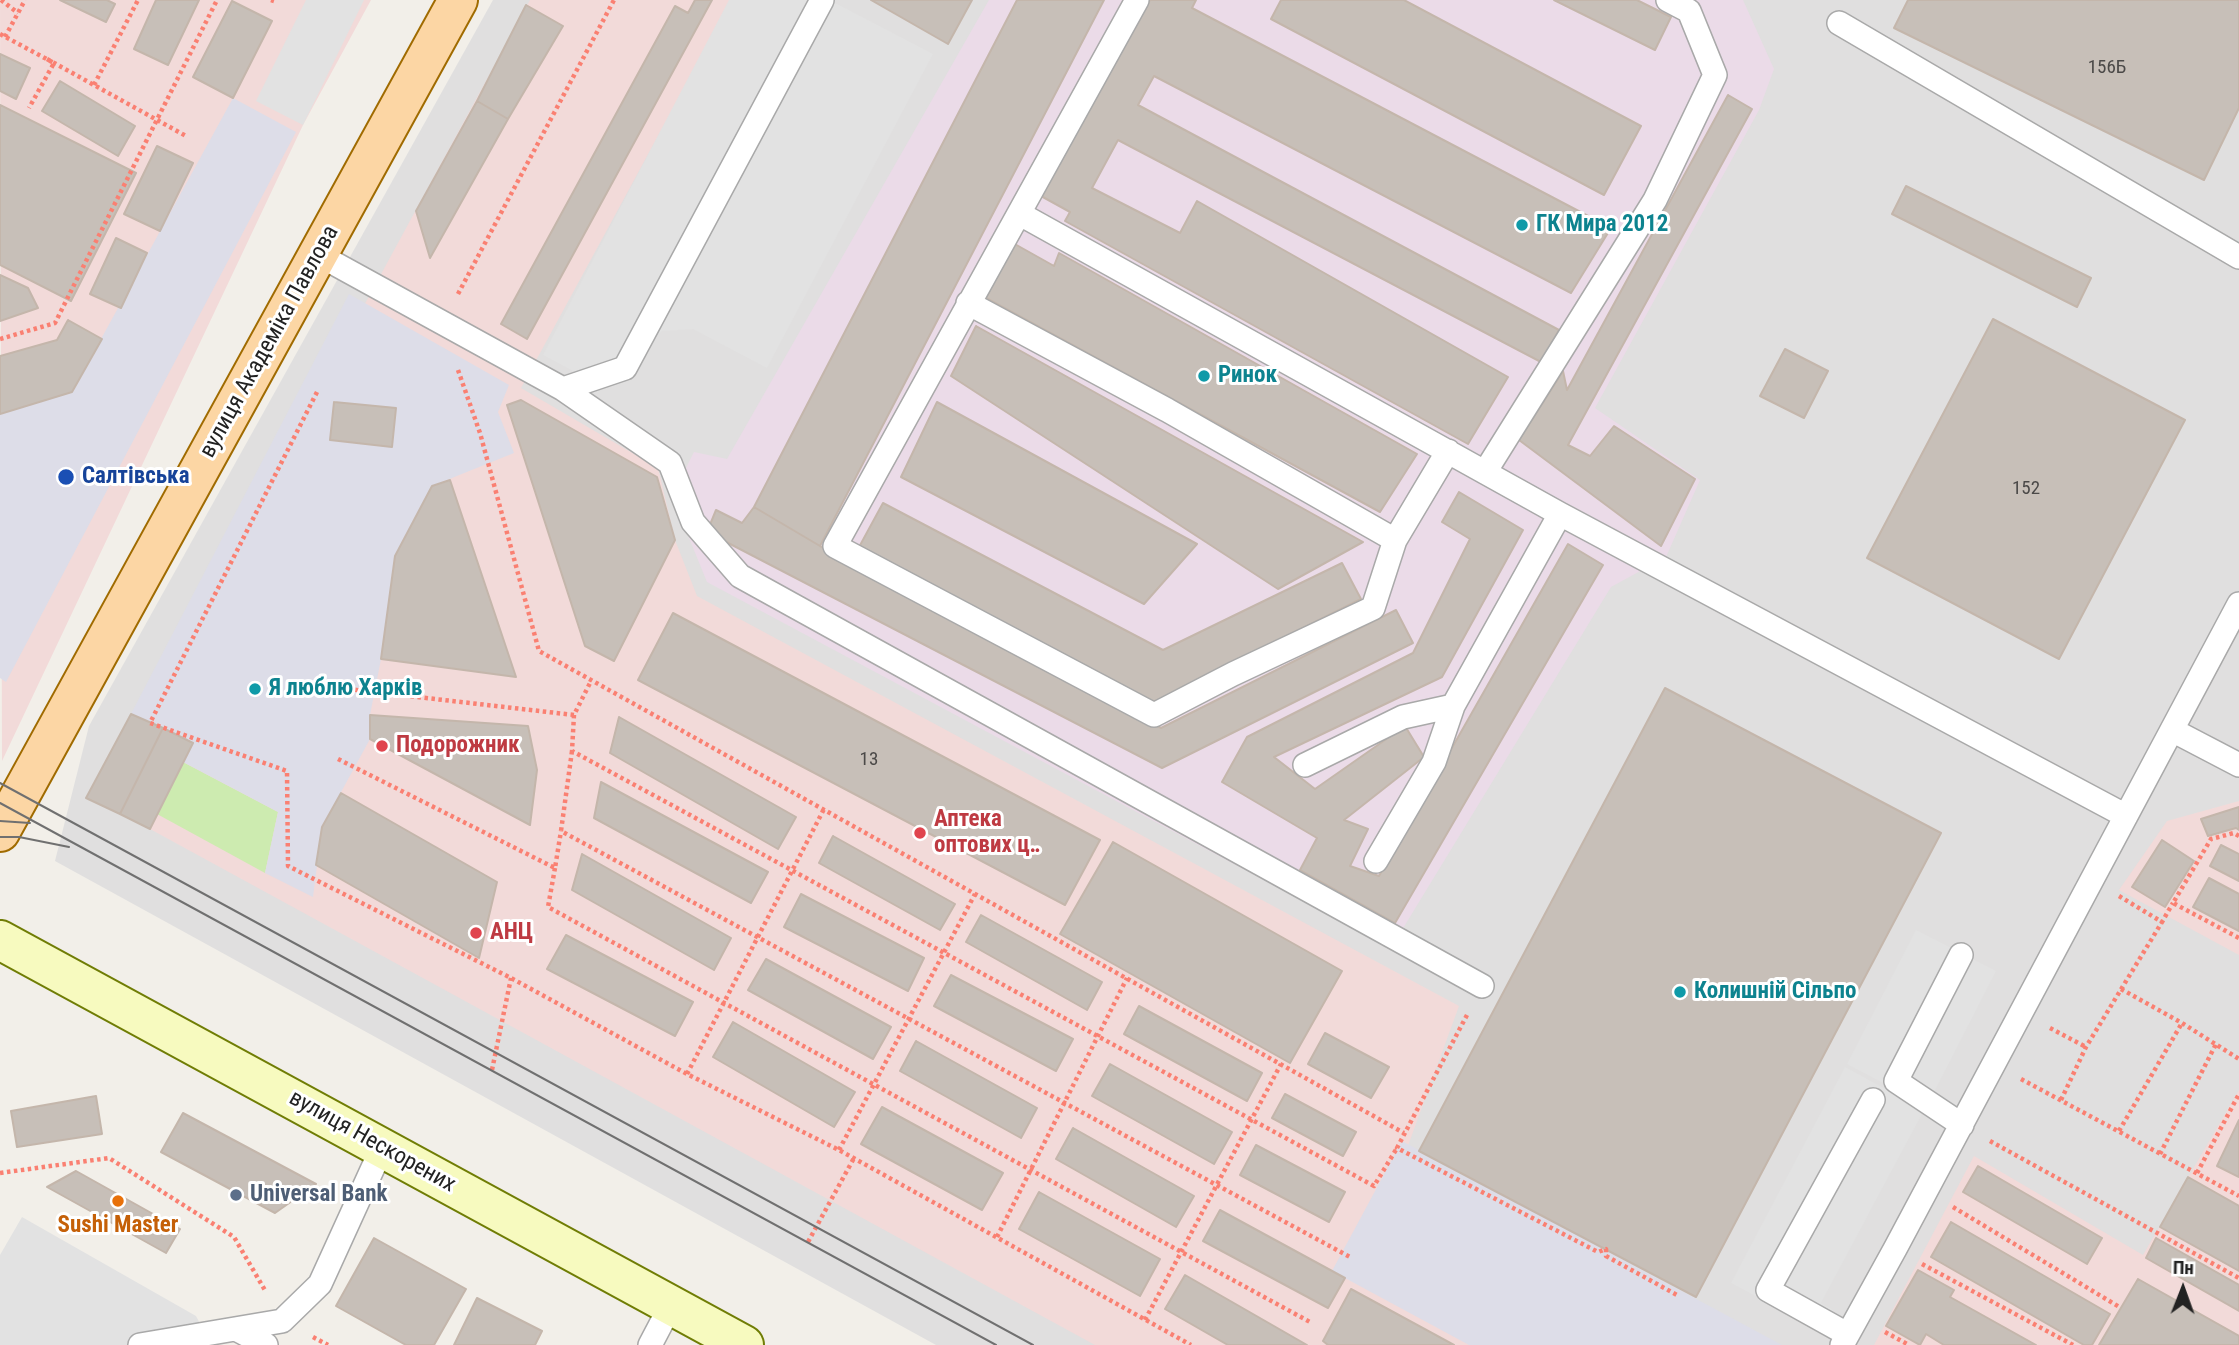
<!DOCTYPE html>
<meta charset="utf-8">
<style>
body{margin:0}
#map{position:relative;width:2239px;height:1345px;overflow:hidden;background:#f2efe9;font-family:"Roboto Condensed",sans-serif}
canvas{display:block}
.north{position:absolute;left:2148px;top:1254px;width:70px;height:70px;-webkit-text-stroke:5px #fff;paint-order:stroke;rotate:1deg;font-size:19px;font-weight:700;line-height:28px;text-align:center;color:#222}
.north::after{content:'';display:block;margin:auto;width:24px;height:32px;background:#222;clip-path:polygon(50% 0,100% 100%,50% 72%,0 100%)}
</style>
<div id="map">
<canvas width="2239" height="1345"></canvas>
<div class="north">Пн</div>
</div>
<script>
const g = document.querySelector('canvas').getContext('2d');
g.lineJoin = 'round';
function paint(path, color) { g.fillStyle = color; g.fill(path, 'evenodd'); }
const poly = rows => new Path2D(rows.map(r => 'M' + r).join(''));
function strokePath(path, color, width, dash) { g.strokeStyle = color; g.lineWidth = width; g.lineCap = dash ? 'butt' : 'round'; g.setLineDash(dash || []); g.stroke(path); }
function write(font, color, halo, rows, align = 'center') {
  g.font = font + ' "Roboto Condensed",sans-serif'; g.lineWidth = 6; g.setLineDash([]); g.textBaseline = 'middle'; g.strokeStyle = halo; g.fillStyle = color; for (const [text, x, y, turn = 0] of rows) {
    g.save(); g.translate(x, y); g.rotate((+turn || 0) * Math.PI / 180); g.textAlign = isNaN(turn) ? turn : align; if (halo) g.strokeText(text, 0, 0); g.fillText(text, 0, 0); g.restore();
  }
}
paint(poly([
 [493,0,2239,0,2239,1345,936,1345,55,861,89,726]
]), '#e0dfdf');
paint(poly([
 [0,0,371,0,303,125,2,761],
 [530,0,732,0,521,388,658,468,675,540,697,596,1459,1006,1360,1277,1483,1345,1095,1345,150,829,86,798,317,392],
 [2239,801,2239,955,2119,890,2167,821],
 [2239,1090,2239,1345,1874,1345,1974,1156,2143,1255]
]), '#f2dad9');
paint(poly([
 [989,0,1743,0,1774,69,1759,110,1595,408,1700,480,1666,557,1611,587,1391,948,707,582,672,496,694,452,727,459]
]), '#ebdbe8');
paint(poly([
 [183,762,278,812,265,873,157,814]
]), '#cdebb0');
paint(poly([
 [306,0,364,0,303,125,256,101],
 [729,0,835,0,835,3,933,54,767,368,693,329,662,331,603,387,543,355],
 [1916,930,1996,971,1927,1106,1847,1064],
 [1845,1067,1924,1110,1821,1303,1833,1310,1821,1331,1731,1283],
 [22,1217,196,1316,208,1339,207,1345,0,1345,0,1255]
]), '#e2e2e2');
paint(poly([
 [233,98,296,132,6,682,0,678,0,414,72,392],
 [349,294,509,385,498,412,514,453,432,486,395,556,381,659,370,715,370,739,322,827,313,897,265,873,278,812,183,762,192,742,131,714],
 [1402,1141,1782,1345,1469,1345,1332,1271]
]), '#dddde8');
const building = poly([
 [60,0,107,0,115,4,106,22,60,0],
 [156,0,199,0,168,65,134,49,156,0],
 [695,0,712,0,527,339,501,324,675,6,688,13,695,0],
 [871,0,972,0,948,44,871,0],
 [1017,0,1104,0,820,546,754,507,1017,0],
 [1150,0,1196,0,1192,8,1611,228,1571,293,1154,76,1138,105,1559,330,1541,362,1118,140,1092,188,1180,233,1197,201,1508,377,1468,444,1065,221,1070,212,1041,196,1150,0],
 [1281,0,1404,0,1641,126,1604,195,1271,19,1281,0],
 [1554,0,1637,0,1671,17,1655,50,1554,0],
 [1908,0,2239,0,2239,108,2204,180,1894,28,1908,0],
 [232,1,272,21,233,98,193,77,232,1],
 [526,5,563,26,508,119,477,101,526,5],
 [0,54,30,68,16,99,0,91,0,54],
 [60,81,135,126,118,156,42,111,60,81],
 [1728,95,1752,109,1568,445,1590,456,1614,426,1695,479,1661,546,1519,440,1563,371,1567,390,1728,95],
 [477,101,508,119,430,258,416,211,477,101],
 [0,105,136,173,71,301,0,265,0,105],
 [157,146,193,163,160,231,124,214,157,146],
 [1906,186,2091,278,2077,307,1892,214,1906,186],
 [116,238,147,253,121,308,90,294,116,238],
 [1013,243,1054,266,1059,253,1417,454,1380,512,986,298,1013,243],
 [0,275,28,288,38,308,0,321,0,275],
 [1993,319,2185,420,2059,659,1867,558,1993,319],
 [68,320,102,339,72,392,0,414,0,356,57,340,68,320],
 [976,326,1363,542,1278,589,951,376,976,326],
 [1785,349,1828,371,1804,418,1760,396,1785,349],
 [521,400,657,477,675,540,614,661,585,646,507,405,521,400],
 [334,402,396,408,392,447,330,440,334,402],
 [937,402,1197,544,1144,604,901,477,937,402],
 [450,480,516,677,381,659,395,556,432,486,450,480],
 [1459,492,1523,530,1442,677,1274,757,1315,789,1405,726,1424,757,1344,820,1368,829,1350,866,1379,876,1568,544,1603,565,1395,923,1300,870,1317,838,1222,782,1247,737,1413,653,1470,539,1442,522,1459,492],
 [883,503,1163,650,1342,563,1361,599,1150,704,858,549,883,503],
 [754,507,820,546,1161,728,1396,610,1413,643,1162,768,707,532,716,510,742,523,754,507],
 [673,613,1100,840,1065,905,638,680,673,613],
 [1665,688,1941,833,1696,1297,1419,1151,1665,688],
 [131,714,163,728,120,814,86,798,131,714],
 [370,715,528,726,537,770,530,825,370,739,370,715],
 [619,717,796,817,778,849,610,753,619,717],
 [163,728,193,743,150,829,120,814,163,728],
 [601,782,768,872,751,903,594,818,601,782],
 [341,793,497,882,479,958,316,865,322,827,341,793],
 [2239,807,2239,830,2236,828,2208,836,2201,819,2239,807],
 [833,836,955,904,940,930,819,863,833,836],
 [2162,840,2194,861,2165,907,2132,887,2162,840],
 [1113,842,1342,971,1290,1063,1060,934,1113,842],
 [2221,845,2239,854,2239,881,2210,866,2221,845],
 [582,854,731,938,714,970,572,890,582,854],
 [2209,878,2239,894,2239,931,2193,907,2209,878],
 [801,894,924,958,908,991,784,927,801,894],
 [981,915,1102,982,1087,1010,966,942,981,915],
 [566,935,693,1002,675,1036,547,969,566,935],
 [766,959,891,1027,873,1059,748,990,766,959],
 [951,975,1073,1039,1056,1071,934,1006,951,975],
 [1139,1006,1262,1073,1247,1101,1124,1034,1139,1006],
 [733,1022,855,1092,834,1127,713,1057,733,1022],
 [1325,1033,1389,1067,1371,1098,1308,1064,1325,1033],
 [916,1041,1037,1108,1021,1138,900,1071,916,1041],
 [1110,1064,1232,1132,1214,1164,1092,1096,1110,1064],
 [1285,1094,1356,1132,1343,1156,1272,1118,1285,1094],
 [96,1096,102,1134,17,1147,11,1111,96,1096],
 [882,1107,1003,1173,982,1210,861,1144,882,1107],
 [183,1113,316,1184,275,1213,161,1152,183,1113],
 [2239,1120,2239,1177,2217,1166,2239,1120],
 [1073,1128,1194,1196,1176,1227,1056,1159,1073,1128],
 [1256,1145,1345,1192,1329,1222,1240,1175,1256,1145],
 [1978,1166,2102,1238,2087,1264,1963,1192,1978,1166],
 [76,1171,180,1229,166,1253,47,1187,76,1171],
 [2188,1177,2239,1206,2239,1271,2160,1227,2188,1177],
 [1039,1192,1160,1259,1140,1296,1019,1229,1039,1192],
 [1220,1210,1345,1278,1328,1308,1203,1241,1220,1210],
 [1951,1222,2110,1314,2092,1345,2084,1345,1931,1257,1951,1222],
 [374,1238,466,1289,434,1345,406,1345,336,1306,374,1238],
 [2156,1238,2239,1285,2239,1311,2146,1258,2156,1238],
 [1918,1270,1954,1290,1950,1297,2036,1345,1944,1345,1926,1334,1920,1345,1886,1326,1918,1270],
 [1185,1275,1307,1345,1228,1345,1165,1309,1185,1275],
 [2138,1279,2239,1336,2239,1345,2099,1345,2138,1279],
 [1351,1289,1454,1345,1328,1345,1323,1341,1351,1289],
 [477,1298,542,1331,535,1345,454,1345,477,1298]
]);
paint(building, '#c7bfb8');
strokePath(building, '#c4b6ab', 2);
const service = poly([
 [1137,0,835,546,1154,715,1233,674,1373,608,1395,540,1448,451],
 [1839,23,2239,257],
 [1020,214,1560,514,2126,816],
 [319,255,563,389,625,368,822,0],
 [968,303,1167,410,1395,540],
 [563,389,670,463,693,522,740,576,1482,986],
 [1485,472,1655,200,1715,75,1689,11,1668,0],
 [2172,730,2239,765],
 [1305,765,1403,717,1453,706,1560,514],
 [1376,861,1434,762,1453,706],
 [1961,955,1896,1081,1962,1125],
 [236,1329,266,1345],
 [1847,1334,1768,1290,1873,1100],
 [140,1345,282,1321,320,1284,382,1148],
 [650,1345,671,1305],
 [1842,1345,1895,1249,2239,604]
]);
const secondary = poly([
 [0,940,744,1345]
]);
const primary = poly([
 [0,832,458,0]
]);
strokePath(service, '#a9a9a9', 26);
strokePath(secondary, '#707d05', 42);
strokePath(primary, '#a06b00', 42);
strokePath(poly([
 [1,0,18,13],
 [271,0,274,1],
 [0,34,54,63,29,108],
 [5,37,25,0],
 [47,59,186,136],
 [94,85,138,0],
 [458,294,614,0],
 [0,339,55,323,217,0],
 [458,370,480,433,539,651,1404,1133],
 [317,392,150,723,287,771,288,866,511,978,687,1074,839,1150,1191,1345],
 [348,689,574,715,591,681],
 [574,715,572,751,1374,1186,1397,1148],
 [572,751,561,831,1350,1257],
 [338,759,555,868,561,831],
 [2239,836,2234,833,2211,839,2173,903,2239,938],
 [555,868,548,907,1310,1322],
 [2119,896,2162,922,2173,903],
 [2121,989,2182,1023,2239,1059],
 [1467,1015,1397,1148,1598,1252,1606,1249,1606,1256,1677,1295],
 [2050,1028,2086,1047],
 [492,1070,511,978],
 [687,1074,824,809],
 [2021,1079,2239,1196],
 [2061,1100,2086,1047,2162,922],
 [2119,1131,2182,1023],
 [1990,1141,2239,1278],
 [839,1150,975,894],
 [2160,1154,2216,1044],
 [0,1173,109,1158,234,1237,266,1292],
 [2197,1173,2239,1094],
 [1953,1207,2121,1308],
 [997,1237,1127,978],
 [808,1242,854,1158],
 [1922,1264,2073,1345],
 [1145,1320,1281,1064],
 [1885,1332,1909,1345],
 [313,1337,328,1345]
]), '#fa8072', 4.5, [3.5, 3.5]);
strokePath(service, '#fff', 23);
strokePath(secondary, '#f7fabf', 38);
strokePath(primary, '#fcd6a4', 38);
strokePath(poly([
 [0,783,1033,1345],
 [0,803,996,1345],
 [0,821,30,823],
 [0,837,19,837,69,847]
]), '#707070', 2);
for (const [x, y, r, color] of [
 [1522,225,7,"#0f9aa8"],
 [1204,376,7,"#0f9aa8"],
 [66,477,9,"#1a4fb4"],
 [255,689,7,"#0f9aa8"],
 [382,746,7,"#e0444e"],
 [920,833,7,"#e0444e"],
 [476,933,7,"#e0444e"],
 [1680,992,7,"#0f9aa8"],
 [236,1195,7,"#5c6f8a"],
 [118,1201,7,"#e8710a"]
]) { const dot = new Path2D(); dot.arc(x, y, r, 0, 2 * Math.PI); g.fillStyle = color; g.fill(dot); strokePath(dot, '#fff', 2.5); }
write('19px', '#4b4948', null, [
 ["156Б",2107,68],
 ["152",2026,489],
 ["13",869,760]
]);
write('bold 23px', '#0d838f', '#fff', [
 ["ГК Мира 2012",1536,225],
 ["Ринок",1218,376],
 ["Я люблю Харків",269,689],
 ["Колишній Сільпо",1694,992]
], 'left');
write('23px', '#222', '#fff', [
 ["вулиця Академіка Павлова",270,342,-61],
 ["вулиця Нескорених",372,1142,29]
]);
write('bold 23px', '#164399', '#fff', [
 ["Салтівська",82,477]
], 'left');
write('bold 23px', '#be3a42', '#fff', [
 ["Подорожник",396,746],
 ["Аптека",934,820],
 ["оптових ц‥",934,846],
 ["АНЦ",490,933]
], 'left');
write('bold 23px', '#4e5e75', '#fff', [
 ["Universal Bank",250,1195]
], 'left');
write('bold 23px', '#c56008', '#fff', [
 ["Sushi Master",118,1226]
]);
</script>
